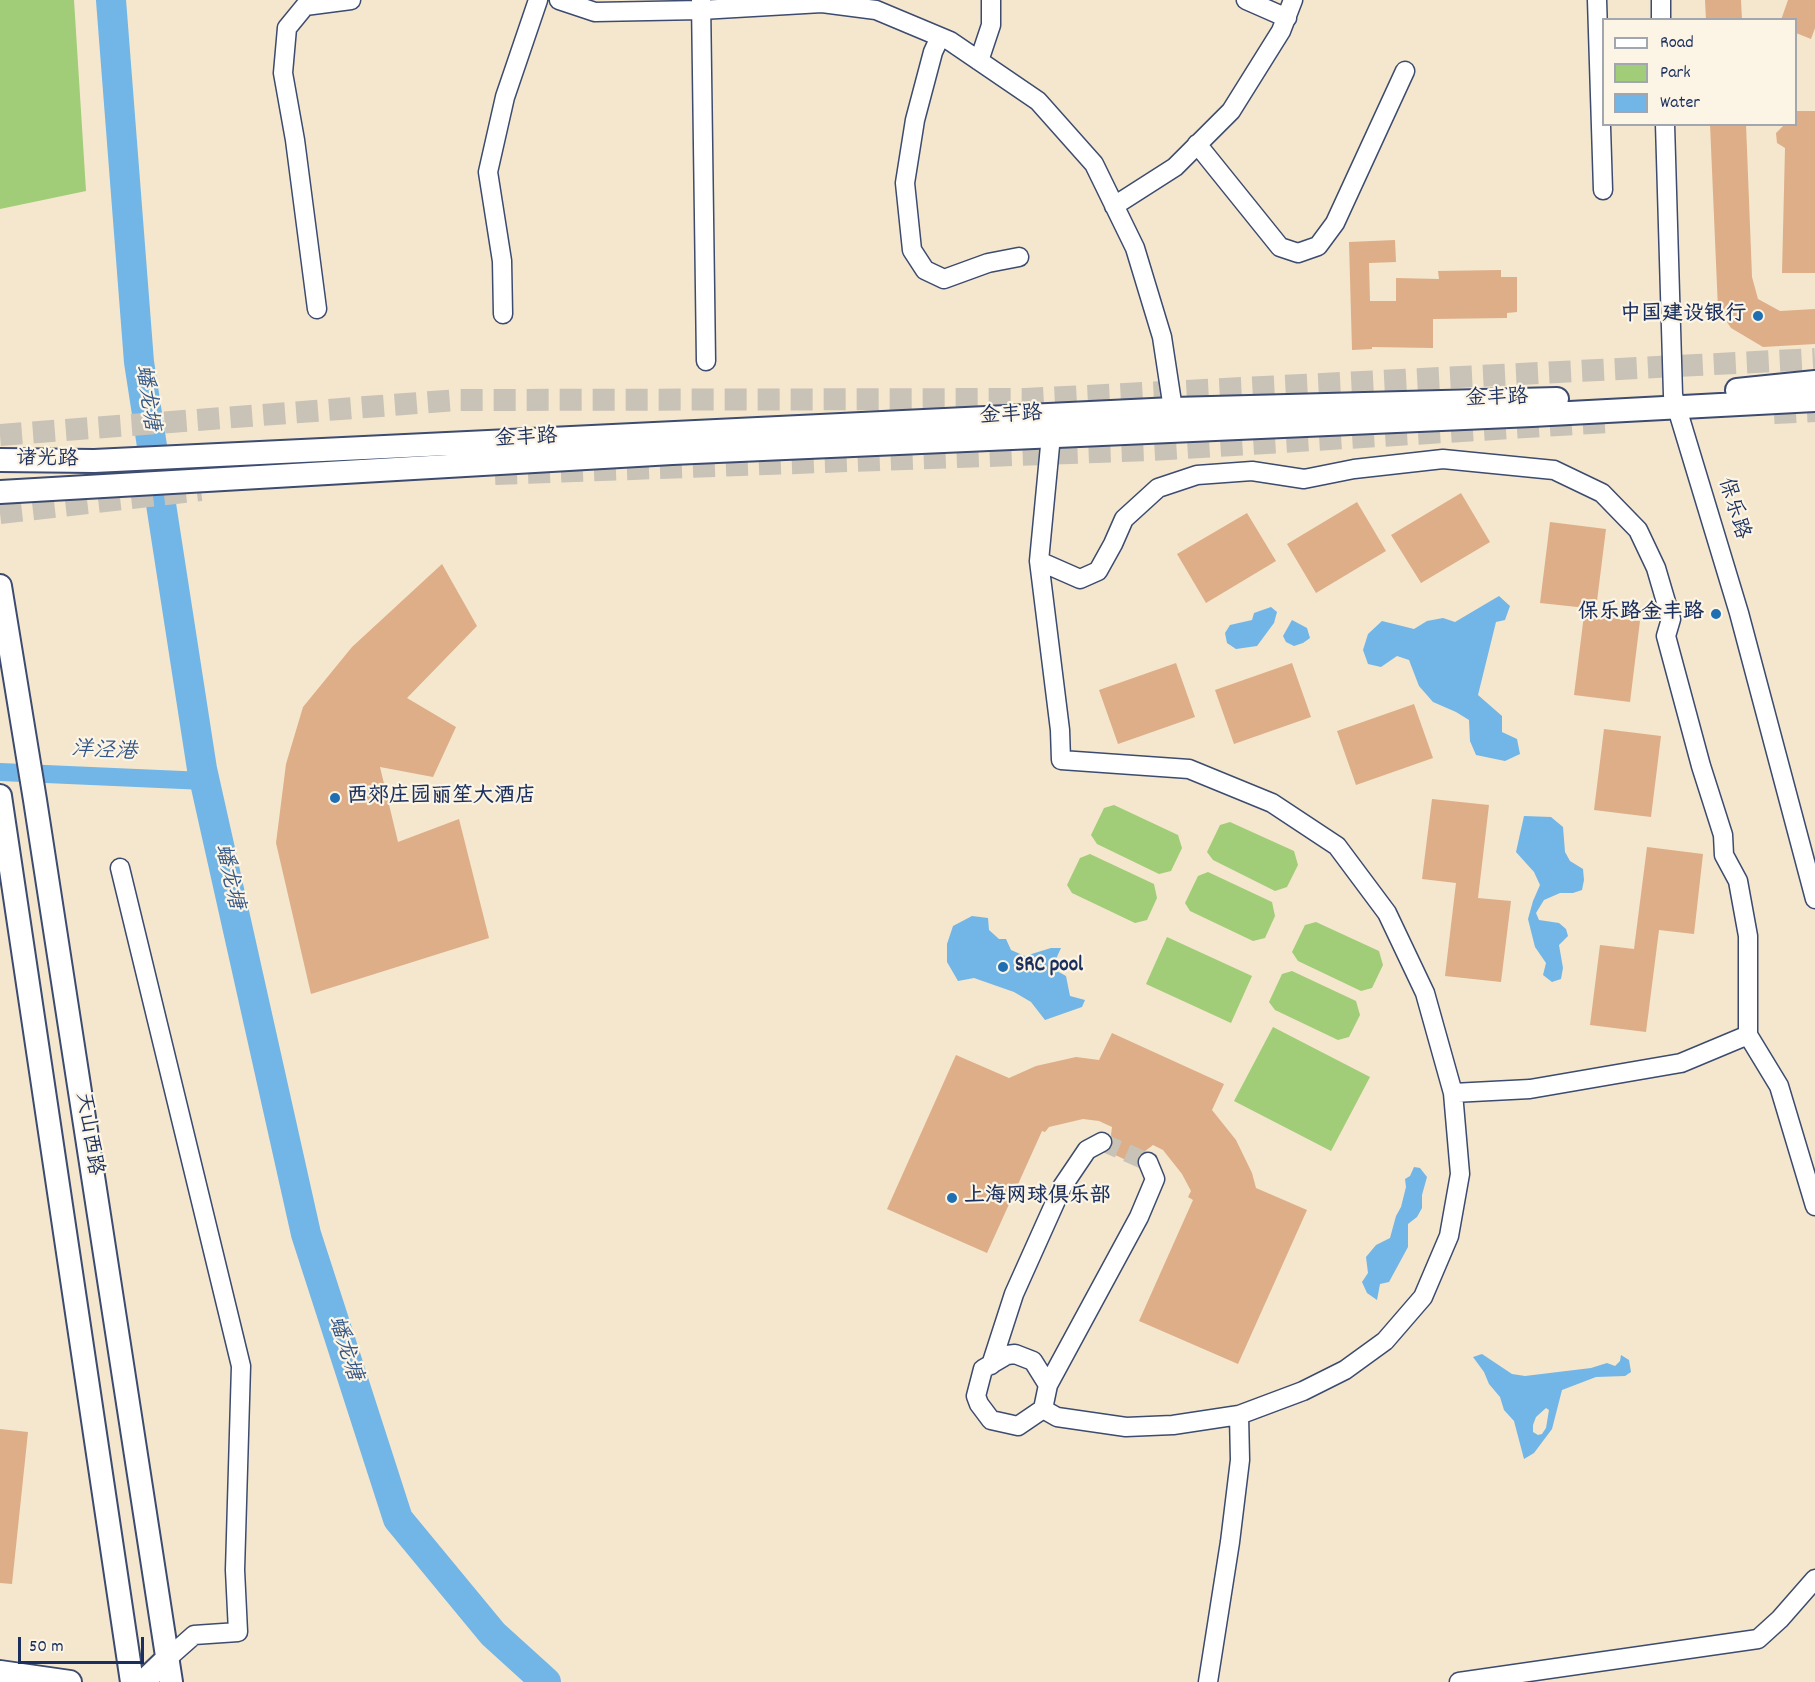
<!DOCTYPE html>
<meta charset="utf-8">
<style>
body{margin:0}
#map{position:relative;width:1815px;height:1682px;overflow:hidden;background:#f4e7cd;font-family:Dekko,sans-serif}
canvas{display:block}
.legend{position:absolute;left:1602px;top:18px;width:195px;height:108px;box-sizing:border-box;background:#fcf5e5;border:2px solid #a2a6af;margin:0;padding:8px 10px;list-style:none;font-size:18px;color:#1b2f5e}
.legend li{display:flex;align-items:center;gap:12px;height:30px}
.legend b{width:30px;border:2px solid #a2a6af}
.scale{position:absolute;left:18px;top:1637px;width:126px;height:27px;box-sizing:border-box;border:3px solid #1b2f5e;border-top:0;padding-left:8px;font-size:18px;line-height:21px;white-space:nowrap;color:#1b2f5e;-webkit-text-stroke:4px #fcf5e5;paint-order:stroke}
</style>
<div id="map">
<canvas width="1815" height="1682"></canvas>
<ul class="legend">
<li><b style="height:8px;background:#fff"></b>Road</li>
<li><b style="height:16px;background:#a1cc78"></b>Park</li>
<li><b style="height:16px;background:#72b5e7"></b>Water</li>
</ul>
<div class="scale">50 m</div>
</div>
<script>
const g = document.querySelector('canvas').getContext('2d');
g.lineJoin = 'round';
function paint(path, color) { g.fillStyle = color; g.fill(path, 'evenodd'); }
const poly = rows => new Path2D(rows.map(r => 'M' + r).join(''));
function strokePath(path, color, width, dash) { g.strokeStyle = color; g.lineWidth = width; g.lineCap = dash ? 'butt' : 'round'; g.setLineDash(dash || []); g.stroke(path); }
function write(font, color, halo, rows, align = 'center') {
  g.font = font + ' Dekko,"LXGW WenKai TC",sans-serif'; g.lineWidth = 4.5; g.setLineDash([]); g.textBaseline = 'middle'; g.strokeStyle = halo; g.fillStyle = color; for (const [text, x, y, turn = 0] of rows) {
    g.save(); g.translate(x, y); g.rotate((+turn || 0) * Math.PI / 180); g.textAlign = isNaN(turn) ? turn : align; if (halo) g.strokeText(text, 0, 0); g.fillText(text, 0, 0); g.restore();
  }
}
paint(poly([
 [0,0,74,0,86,191,0,209],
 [1114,805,1178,835,1182,848,1171,871,1159,874,1097,844,1091,835,1104,808],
 [1230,822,1294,851,1298,865,1287,887,1275,891,1213,860,1207,852,1220,825],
 [1090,854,1154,884,1157,898,1147,920,1135,923,1072,893,1067,885,1080,858],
 [1208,872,1272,902,1275,916,1265,938,1253,941,1190,911,1185,903,1198,876],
 [1316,922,1379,951,1383,965,1372,988,1361,991,1298,961,1292,952,1305,925],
 [1167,937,1252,976,1231,1023,1146,984],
 [1292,971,1356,1001,1360,1015,1349,1037,1338,1040,1275,1010,1269,1002,1282,974],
 [1273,1027,1370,1077,1331,1151,1234,1101]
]), '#a1cc78');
paint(poly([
 [1499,596,1510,606,1505,620,1496,622,1478,695,1502,716,1502,732,1517,739,1520,754,1505,761,1476,755,1470,741,1469,720,1456,712,1433,702,1419,686,1409,660,1397,656,1381,667,1368,664,1363,650,1368,634,1382,621,1414,629,1427,621,1443,618,1455,622],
 [1271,607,1277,612,1274,623,1257,646,1236,649,1227,643,1225,633,1230,625,1252,620,1254,613],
 [1292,620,1307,628,1310,638,1303,643,1294,646,1286,642,1283,636],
 [1524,816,1551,817,1563,827,1565,852,1570,861,1583,869,1584,880,1582,890,1573,893,1560,893,1544,900,1536,913,1539,920,1559,923,1566,929,1568,936,1559,945,1563,968,1561,979,1552,982,1543,975,1546,963,1535,947,1528,919,1533,901,1540,885,1534,872,1516,852],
 [972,916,988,918,989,930,999,939,1006,939,1011,950,1025,956,1051,948,1061,948,1056,959,1057,971,1066,976,1070,996,1085,1000,1082,1007,1045,1020,1031,1002,1014,992,974,978,958,981,947,962,947,944,953,926],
 [1414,1167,1420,1168,1427,1177,1422,1195,1422,1208,1417,1217,1408,1224,1408,1247,1389,1282,1380,1284,1377,1300,1367,1293,1362,1282,1368,1273,1366,1257,1376,1245,1390,1238,1396,1216,1401,1207,1406,1187,1405,1179,1410,1176],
 [1482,1354,1512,1374,1525,1376,1591,1368,1607,1363,1615,1366,1620,1361,1621,1355,1629,1360,1631,1372,1625,1376,1596,1377,1562,1390,1552,1429,1534,1453,1524,1459,1514,1421,1504,1410,1500,1397,1489,1384,1484,1372,1473,1357],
 [1546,1408,1549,1410,1546,1428,1542,1434,1538,1435,1533,1432,1533,1425,1536,1417]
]), '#72b5e7');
strokePath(poly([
 [0,772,205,781]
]), '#72b5e7', 18);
strokePath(poly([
 [111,0,139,362,202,769,306,1234,398,1519,493,1634,546,1682]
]), '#72b5e7', 30);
paint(poly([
 [1705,0,1741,0,1742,20,1706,20],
 [1788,0,1815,0,1815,28,1811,39,1796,33,1796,20,1781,20],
 [1796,111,1815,111,1815,273,1782,273,1785,148,1777,143,1776,133,1785,124,1796,124],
 [1710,124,1746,124,1752,277,1758,299,1780,311,1815,309,1815,344,1763,347,1731,328,1718,309],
 [1395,240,1396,262,1369,263,1370,301,1396,301,1396,278,1439,279,1438,271,1501,270,1501,277,1517,277,1517,312,1507,313,1507,318,1433,319,1433,348,1372,347,1372,349,1352,350,1349,242],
 [1461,493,1490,542,1421,583,1391,535],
 [1357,502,1386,551,1316,593,1287,544],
 [1247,513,1276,561,1206,603,1177,554],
 [1550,522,1606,529,1596,609,1540,603],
 [442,564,477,626,407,698,456,727,433,777,380,767,398,842,459,819,489,938,311,994,276,843,286,764,303,707,352,647],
 [1584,615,1640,621,1630,702,1574,695],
 [1176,663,1195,717,1118,744,1099,690],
 [1292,663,1311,717,1234,744,1215,690],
 [1414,704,1433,758,1356,785,1337,731],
 [1604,729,1661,736,1651,817,1594,810],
 [1432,799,1489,805,1478,898,1511,901,1501,982,1445,976,1456,883,1422,879],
 [1647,847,1703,854,1694,934,1659,930,1646,1032,1590,1025,1600,945,1634,949],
 [1112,1033,1224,1084,1212,1110,1236,1140,1252,1173,1256,1188,1307,1210,1238,1364,1139,1321,1193,1200,1188,1197,1191,1191,1182,1174,1163,1150,1153,1145,1140,1155,1132,1163,1109,1152,1113,1143,1111,1135,1112,1127,1099,1121,1083,1119,1049,1127,1045,1132,1042,1131,987,1253,887,1209,956,1055,1009,1078,1036,1066,1076,1057,1099,1060],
 [0,1429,28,1432,12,1584,0,1583]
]), '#ddae88');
strokePath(poly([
 [1102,1142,1148,1162]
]), '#c9c2b7', 18, [18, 9]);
strokePath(poly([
 [1774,413,1815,411],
 [0,435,458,400,1026,399,1815,359],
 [495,474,1151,450,1609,422],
 [0,513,201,490]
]), '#c9c2b7', 22, [22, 11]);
const minor = poly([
 [559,0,595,12,701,10,822,3,876,10,950,41,1038,101,1094,164,1135,248,1162,337,1173,409],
 [701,0,706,361],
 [1246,0,1287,18],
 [1597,0,1603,190],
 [1661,0,1661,20],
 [940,37,933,52,915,120,905,183,912,250,925,270,944,279,988,263,1019,257],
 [979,61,991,25,991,0],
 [1665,124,1673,395,1739,613,1815,899],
 [1197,144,1280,247,1298,253,1318,246,1335,223,1405,71],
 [1114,206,1175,167,1231,111,1281,31,1293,0],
 [317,309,295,140,283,73,287,28,305,6,351,0],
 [503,314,502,261,488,172,505,97,538,0],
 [1052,425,1039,561,1060,730,1061,760,1189,769,1272,803,1337,846,1387,913,1425,993,1453,1093,1530,1089,1681,1063,1748,1035,1779,1086,1815,1206],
 [1039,561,1080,579,1098,571,1113,544,1124,519,1158,488,1197,475,1252,471,1304,479,1354,469,1443,459,1554,470,1602,493,1638,530,1656,568,1671,619,1666,636,1701,766,1723,835,1724,855,1738,881,1748,936,1748,1035],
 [120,868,241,1366,235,1570,238,1632,194,1635,168,1658],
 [1015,1354,1033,1361,1048,1385,1043,1409,1018,1426,991,1420,979,1404,976,1396,983,1369,1007,1355,1015,1354],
 [991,1365,1014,1294,1062,1187,1087,1150,1102,1142],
 [1048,1385,1139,1217,1155,1179,1148,1162],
 [1043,1409,1057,1417,1126,1427,1173,1425,1239,1415,1303,1391,1345,1370,1385,1341,1423,1297,1449,1236,1460,1174,1453,1093],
 [1208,1682,1230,1542,1240,1460,1239,1415],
 [1459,1682,1758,1639,1780,1619,1815,1579]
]);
const major = poly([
 [1737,390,1815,382],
 [0,460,94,461,1173,409,1557,399],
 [0,492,672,453,1532,415,1815,400],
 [0,586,35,800,171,1682],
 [0,796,132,1682],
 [0,1672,70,1682],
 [143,1682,168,1658]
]);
strokePath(minor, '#3c4b6f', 21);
strokePath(major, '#3c4b6f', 26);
strokePath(minor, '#fff', 18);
strokePath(major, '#fff', 22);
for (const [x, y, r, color] of [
 [1758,316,6,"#1f6fb2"],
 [1716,614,6,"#1f6fb2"],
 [335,798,6,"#1f6fb2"],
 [1003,967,6,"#1f6fb2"],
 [952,1198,6,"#1f6fb2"]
]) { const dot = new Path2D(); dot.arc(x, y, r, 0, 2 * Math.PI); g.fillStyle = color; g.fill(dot); strokePath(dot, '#fcf5e5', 2); }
write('bold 21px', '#1b2f5e', '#fcf5e5', [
 ["中国建设银行",1746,316,"right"],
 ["保乐路金丰路",1704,614,"right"],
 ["西郊庄园丽笙大酒店",347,798],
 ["SRC pool",1015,967],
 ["上海网球俱乐部",964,1198]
], 'left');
write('21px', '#1b2f5e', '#fcf5e5', [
 ["金丰路",1497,400,-2],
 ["金丰路",1011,417,-3],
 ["金丰路",526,440,-3],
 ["诸光路",47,461,1],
 ["保乐路",1732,509,73],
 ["天山西路",87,1134,81]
]);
write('italic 22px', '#355787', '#fcf5e5', [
 ["蟠龙塘",145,398,82],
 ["洋泾港",104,753,3],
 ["蟠龙塘",227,877,77],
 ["蟠龙塘",343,1349,72]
]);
</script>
